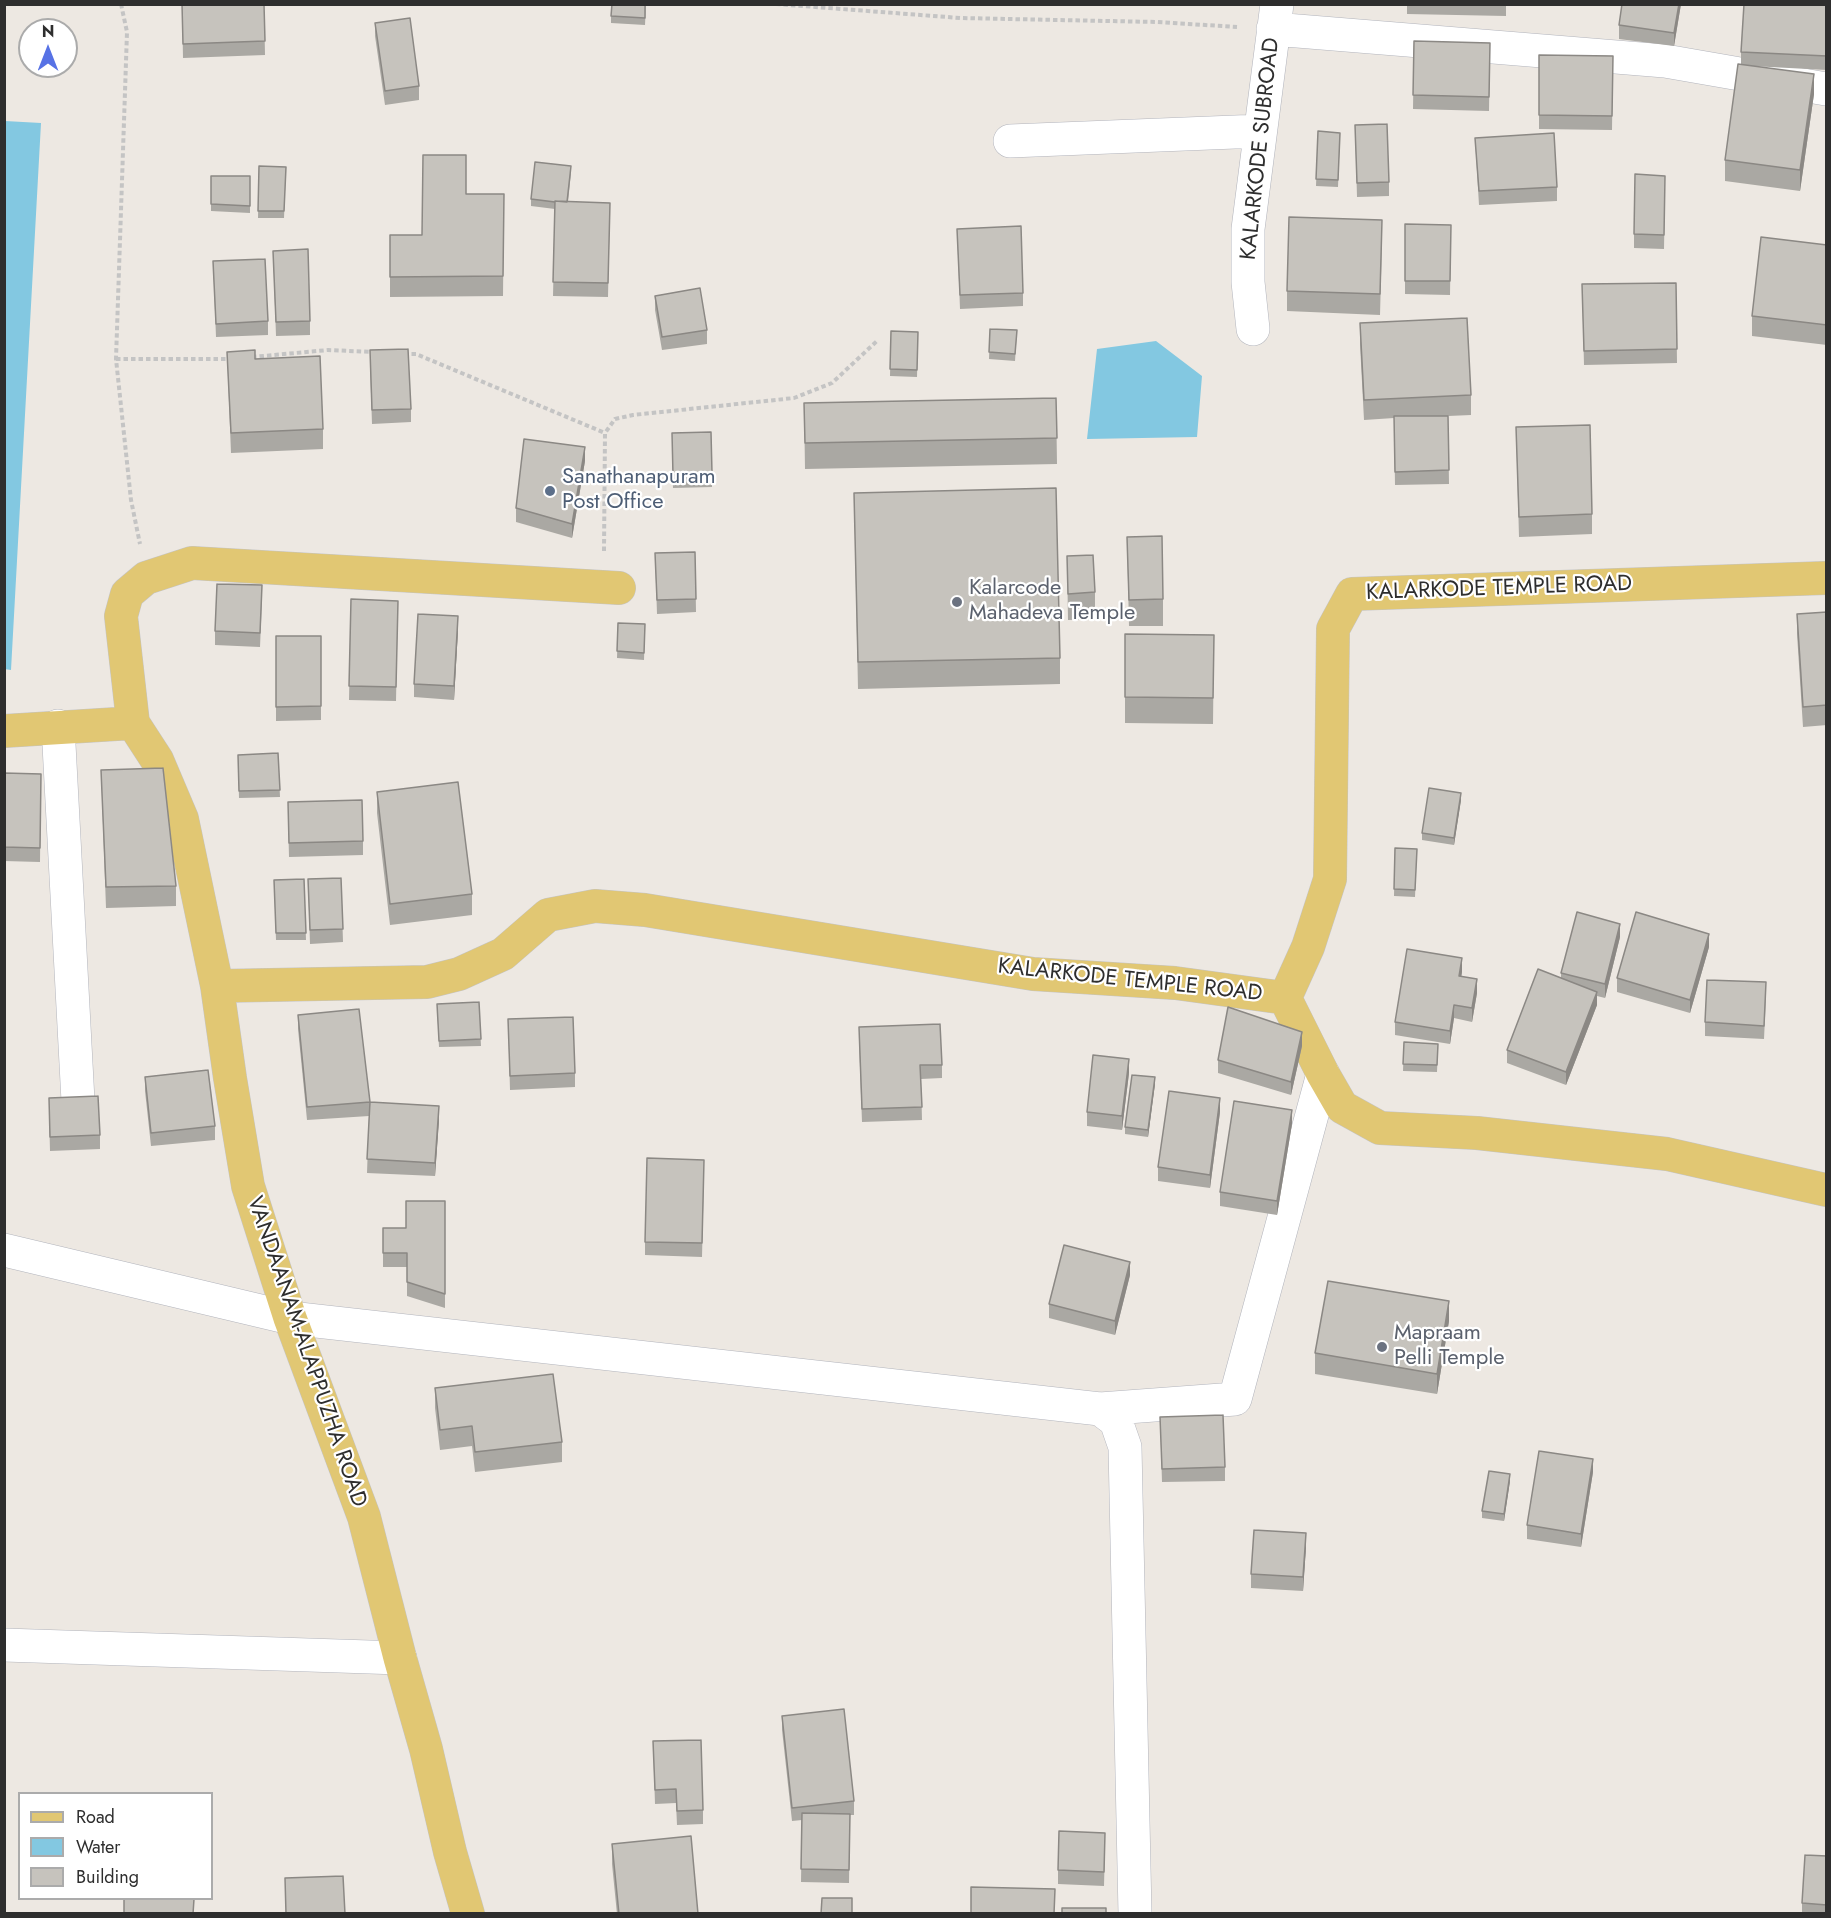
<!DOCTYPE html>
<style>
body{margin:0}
#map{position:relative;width:1831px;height:1918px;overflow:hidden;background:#ede8e2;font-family:Jost,sans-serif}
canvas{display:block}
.frame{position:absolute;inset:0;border:6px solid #2e2e2e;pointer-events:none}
.legend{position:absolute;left:18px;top:1792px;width:195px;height:108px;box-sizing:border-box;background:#fff;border:2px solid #ababab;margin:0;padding:8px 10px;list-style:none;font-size:18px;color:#2e2e2e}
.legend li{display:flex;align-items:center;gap:12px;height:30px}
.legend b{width:30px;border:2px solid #ababab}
.north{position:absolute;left:18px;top:18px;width:60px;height:60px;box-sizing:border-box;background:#fff;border:2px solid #ababab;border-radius:50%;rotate:0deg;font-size:16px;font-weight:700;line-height:24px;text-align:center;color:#2e2e2e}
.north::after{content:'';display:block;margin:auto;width:21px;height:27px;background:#5772e5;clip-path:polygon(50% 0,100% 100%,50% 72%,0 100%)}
</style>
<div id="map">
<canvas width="1831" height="1918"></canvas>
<div class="frame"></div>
<ul class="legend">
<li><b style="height:8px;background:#e1c773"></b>Road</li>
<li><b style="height:16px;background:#83c8e1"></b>Water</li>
<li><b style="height:16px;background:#c6c3bd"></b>Building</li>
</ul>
<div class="north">N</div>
</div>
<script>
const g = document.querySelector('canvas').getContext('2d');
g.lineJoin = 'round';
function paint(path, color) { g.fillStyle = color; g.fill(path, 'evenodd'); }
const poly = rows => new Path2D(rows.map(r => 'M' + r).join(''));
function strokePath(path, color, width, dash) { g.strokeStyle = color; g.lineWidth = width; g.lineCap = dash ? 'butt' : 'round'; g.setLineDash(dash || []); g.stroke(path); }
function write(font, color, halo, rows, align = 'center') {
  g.font = font + ' Jost,sans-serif'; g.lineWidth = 4.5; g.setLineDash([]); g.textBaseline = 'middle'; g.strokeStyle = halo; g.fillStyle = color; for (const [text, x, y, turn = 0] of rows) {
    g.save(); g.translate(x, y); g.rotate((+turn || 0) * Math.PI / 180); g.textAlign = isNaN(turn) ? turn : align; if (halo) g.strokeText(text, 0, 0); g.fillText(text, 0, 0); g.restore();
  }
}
paint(poly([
 [5,121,41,123,11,670,4,669],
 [1156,341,1202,376,1197,437,1087,439,1097,349]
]), '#83c8e1');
const minor = poly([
 [1273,29,1665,61,1826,89],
 [1010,141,1260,131],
 [1253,329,1248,282,1248,229,1277,4],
 [58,726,78,1101],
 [4,1250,290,1318,1100,1409,1116,1421,1125,1447,1135,1914],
 [1100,1409,1235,1399,1323,1074],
 [4,1645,400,1658]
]);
const major = poly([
 [4,731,133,723],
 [217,986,427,982,459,974,503,954,548,915,595,906,645,910,1033,974,1175,983,1285,998,1308,947,1330,879,1333,629,1352,594,1826,578],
 [1285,998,1323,1074,1342,1107,1380,1128,1477,1133,1667,1154,1826,1190],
 [468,1914,450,1852,426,1749,400,1658,364,1517,290,1318,248,1186,230,1078,217,986,182,819,157,760,133,723,121,616,127,594,146,578,192,563,619,588]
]);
strokePath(minor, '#b2b4bc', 34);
strokePath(major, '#c4c4c4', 34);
strokePath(poly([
 [121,4,127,32,116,359,131,500,140,544],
 [776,4,960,18,1157,22,1237,27],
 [404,354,416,354,605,433],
 [252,357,328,350,373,352],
 [116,359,232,359],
 [604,551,605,433,615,419,633,415,794,398,832,383,878,340]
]), '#c4c4c4', 4, [4.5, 3]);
strokePath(minor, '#fff', 33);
strokePath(major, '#e1c773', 33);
paint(poly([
 [182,4,264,4,265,55,183,58],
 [646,4,645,25,611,23,611,16],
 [1407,4,1506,4,1506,16,1407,14],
 [1622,4,1681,4,1674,46,1619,39,1619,25],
 [1827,4,1827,70,1751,66,1814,94,1800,191,1725,181,1725,160,1741,64,1741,52],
 [375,23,419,86,419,100,385,105,375,36],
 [1414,41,1490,43,1489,111,1413,109],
 [1539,55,1613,56,1612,130,1539,129],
 [1355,125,1389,182,1389,196,1357,197],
 [1318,131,1340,133,1338,187,1316,186],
 [1475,138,1557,187,1557,201,1479,205],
 [259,166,286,167,284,218,258,218],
 [571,173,568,202,610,203,608,297,553,296,555,209,531,206,531,199],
 [211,176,250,176,250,213,211,211],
 [1665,189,1664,249,1634,248,1634,234],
 [504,194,503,296,390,297,390,235,422,235],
 [1405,224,1451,225,1450,295,1405,294],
 [957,229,1023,293,1023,306,960,309],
 [1382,240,1380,315,1287,311,1287,291],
 [1827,245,1827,345,1752,336,1752,316],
 [273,251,310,321,310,335,276,336],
 [213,261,268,321,268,335,216,337],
 [1676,283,1677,363,1584,365,1582,284],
 [655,296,707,330,707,344,662,350,655,310],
 [1360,323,1471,395,1471,415,1448,416,1449,484,1395,485,1394,418,1364,420,1360,344],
 [990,329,1017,330,1015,361,989,359],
 [891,331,918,332,917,377,890,376],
 [227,352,255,359,323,429,323,449,231,453],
 [370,364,411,409,411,422,372,424],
 [1056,398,1057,464,805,469,804,403],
 [1516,427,1592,514,1592,534,1519,537],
 [672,447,712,473,712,487,673,488],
 [585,461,572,538,516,522,516,508],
 [854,493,1060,658,1060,684,858,689],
 [1127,537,1163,599,1163,626,1129,626],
 [695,552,696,612,657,614,655,553],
 [1067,556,1095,592,1095,619,1068,620],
 [262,599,260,647,215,645,215,631],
 [351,599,398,601,396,701,349,700],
 [1827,612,1827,725,1803,727,1797,634,1797,614],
 [618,623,645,624,644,660,617,658],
 [458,630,454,700,414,697,414,684],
 [1125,634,1214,635,1213,724,1125,723],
 [276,636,321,636,321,720,276,721],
 [278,753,280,797,239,798,238,755],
 [101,770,176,886,176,906,106,908],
 [4,773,41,774,40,862,4,861],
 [377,792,472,894,472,915,390,925,377,813],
 [1461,800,1454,845,1422,840,1422,833],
 [288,816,363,841,363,855,289,857],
 [1395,848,1417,849,1415,897,1394,896],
 [341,878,343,942,310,944,308,879],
 [304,879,306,940,276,940,274,880],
 [1620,937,1605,998,1597,996,1597,1005,1566,1085,1507,1063,1507,1050,1561,978,1561,973],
 [1709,947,1690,1013,1617,992,1617,978],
 [1462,972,1461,977,1477,993,1472,1022,1454,1018,1450,1044,1395,1035,1395,1022],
 [1766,996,1764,1039,1705,1036,1705,1022],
 [479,1002,481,1046,439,1047,437,1004],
 [298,1015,370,1102,439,1120,435,1176,367,1173,369,1116,307,1120,298,1029],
 [508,1019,575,1073,575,1087,510,1090],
 [859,1041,942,1065,942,1078,921,1079,922,1120,862,1122],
 [1404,1042,1438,1044,1437,1072,1403,1071],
 [1302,1046,1291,1095,1218,1073,1218,1060],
 [1129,1073,1122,1130,1087,1126,1087,1112],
 [145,1077,215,1126,215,1140,151,1146,145,1091],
 [1155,1084,1148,1137,1125,1134,1125,1127],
 [49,1112,100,1135,100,1149,50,1151],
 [1220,1112,1210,1188,1158,1181,1158,1167],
 [1292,1124,1277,1215,1220,1206,1220,1192],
 [704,1174,702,1257,645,1255,645,1242],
 [445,1201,445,1308,407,1296,407,1267,383,1267,383,1228,406,1228],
 [1130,1275,1115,1335,1049,1318,1049,1304],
 [1449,1321,1437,1394,1315,1374,1315,1353],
 [435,1388,562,1442,562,1462,475,1472,472,1446,440,1450,435,1408],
 [1160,1417,1225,1467,1225,1481,1162,1482],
 [1593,1472,1581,1547,1527,1539,1527,1525],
 [1510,1481,1504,1521,1482,1518,1482,1511],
 [1306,1547,1303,1591,1251,1588,1251,1574],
 [782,1716,854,1801,854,1815,850,1815,849,1883,801,1882,802,1820,792,1821,782,1730],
 [653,1741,703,1810,703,1824,677,1825,676,1803,655,1804],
 [612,1844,698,1914,617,1914,612,1864],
 [1105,1846,1104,1886,1058,1884,1058,1870],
 [1827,1856,1827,1914,1802,1914,1802,1903]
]), '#aaa8a3');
paint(poly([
 [1679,4,1681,4,1674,46,1674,33],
 [1814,74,1814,94,1800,191,1800,170],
 [585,447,585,461,572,538,572,524],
 [458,616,458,630,454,700,454,686],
 [1461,793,1461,800,1454,845,1454,838],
 [1620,924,1620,937,1605,998,1605,984],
 [1709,934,1709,947,1690,1013,1690,1000],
 [1462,958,1462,972,1459,990,1459,976],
 [1477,979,1477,993,1472,1022,1472,1008],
 [1597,992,1597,1005,1566,1085,1566,1072],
 [1454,1005,1454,1018,1450,1044,1450,1031],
 [1302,1032,1302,1046,1291,1095,1291,1082],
 [1129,1059,1129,1073,1122,1130,1122,1116],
 [1155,1077,1155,1084,1148,1137,1148,1130],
 [1220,1098,1220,1112,1210,1188,1210,1175],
 [439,1106,439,1120,435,1176,435,1163],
 [1292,1110,1292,1124,1277,1215,1277,1201],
 [1130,1262,1130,1275,1115,1335,1115,1321],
 [1449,1301,1449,1321,1437,1394,1437,1374],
 [1593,1459,1593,1472,1581,1547,1581,1534],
 [1510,1474,1510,1481,1504,1521,1504,1514],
 [1306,1533,1306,1547,1303,1591,1303,1577]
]), '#8b8884');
const building = poly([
 [182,4,264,4,265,41,183,44,182,4],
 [612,4,645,4,645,18,611,16,612,4],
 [1622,4,1679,4,1674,33,1619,25,1622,4],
 [1744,4,1827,4,1827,56,1741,52,1744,4],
 [410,18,419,86,385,91,375,23,410,18],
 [1414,41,1490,43,1489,97,1413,95,1414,41],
 [1539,55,1613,56,1612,116,1539,115,1539,55],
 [1738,64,1814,74,1800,170,1725,160,1738,64],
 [1387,124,1389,182,1357,183,1355,125,1387,124],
 [1318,131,1340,133,1338,180,1316,179,1318,131],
 [1554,133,1557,187,1479,191,1475,138,1554,133],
 [423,155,466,155,466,194,504,194,503,276,390,277,390,235,422,235,423,155],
 [535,162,571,166,567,202,555,201,555,202,531,199,535,162],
 [259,166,286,167,284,211,258,211,259,166],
 [1635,174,1665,176,1664,235,1634,234,1635,174],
 [211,176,250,176,250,206,211,204,211,176],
 [555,201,610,203,608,283,553,282,555,201],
 [1289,217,1382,220,1380,294,1287,291,1289,217],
 [1405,224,1451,225,1450,281,1405,281,1405,224],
 [1021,226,1023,293,960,295,957,229,1021,226],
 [1761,237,1827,245,1827,325,1752,316,1761,237],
 [308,249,310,321,276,322,273,251,308,249],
 [265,259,268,321,216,324,213,261,265,259],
 [1676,283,1677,349,1584,351,1582,284,1676,283],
 [700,288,707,330,662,337,655,296,700,288],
 [1467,318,1471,395,1364,400,1360,323,1467,318],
 [990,329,1017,330,1015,354,989,352,990,329],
 [891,331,918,332,917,370,890,369,891,331],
 [408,349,411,409,372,410,370,350,408,349],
 [255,350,255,359,320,356,323,429,231,433,227,352,255,350],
 [1056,398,1057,438,805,443,804,403,1056,398],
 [1394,416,1448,416,1449,470,1395,472,1394,416],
 [1590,425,1592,514,1519,517,1516,427,1590,425],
 [711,432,712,473,673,475,672,433,711,432],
 [524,439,585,447,572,524,516,508,524,439],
 [1056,488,1060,658,858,662,854,493,1056,488],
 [1162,536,1163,599,1129,600,1127,537,1162,536],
 [695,552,696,599,657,600,655,553,695,552],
 [1093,555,1095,592,1068,594,1067,556,1093,555],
 [217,584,262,585,260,633,215,631,217,584],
 [351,599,398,601,396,687,349,686,351,599],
 [1827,612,1827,705,1803,707,1797,614,1827,612],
 [418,614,458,616,454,686,414,684,418,614],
 [618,623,645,624,644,653,617,651,618,623],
 [1125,634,1214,635,1213,698,1125,697,1125,634],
 [276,636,321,636,321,706,276,707,276,636],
 [278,753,280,790,239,791,238,755,278,753],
 [163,768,176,886,106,887,101,770,163,768],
 [4,773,41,774,40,848,4,847,4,773],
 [458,782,472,894,390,904,377,792,458,782],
 [1429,788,1461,793,1454,838,1422,833,1429,788],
 [362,800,363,841,289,843,288,802,362,800],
 [1395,848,1417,849,1415,890,1394,889,1395,848],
 [341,878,343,929,310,930,308,879,341,878],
 [304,879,306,933,276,933,274,880,304,879],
 [1577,912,1620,924,1605,984,1561,973,1577,912],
 [1636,912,1709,934,1690,1000,1617,978,1636,912],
 [1407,949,1462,958,1459,976,1477,979,1472,1008,1454,1005,1450,1031,1395,1022,1407,949],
 [1538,969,1597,992,1566,1072,1507,1050,1538,969],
 [1707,980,1766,982,1764,1026,1705,1022,1707,980],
 [479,1002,481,1039,439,1041,437,1004,479,1002],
 [1228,1007,1302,1032,1291,1082,1218,1060,1228,1007],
 [359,1009,370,1102,307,1107,298,1015,359,1009],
 [573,1017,575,1073,510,1076,508,1019,573,1017],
 [940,1024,942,1065,920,1065,922,1107,862,1109,859,1027,940,1024],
 [1404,1042,1438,1044,1437,1065,1403,1064,1404,1042],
 [1093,1055,1129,1059,1122,1116,1087,1112,1093,1055],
 [208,1070,215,1126,151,1133,145,1077,208,1070],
 [1132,1075,1155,1077,1148,1130,1125,1127,1132,1075],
 [1169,1091,1220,1098,1210,1175,1158,1167,1169,1091],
 [98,1096,100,1135,50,1137,49,1098,98,1096],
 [1234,1101,1292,1110,1277,1201,1220,1192,1234,1101],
 [370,1102,439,1106,435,1163,367,1159,370,1102],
 [647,1158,704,1160,702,1243,645,1242,647,1158],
 [406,1201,445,1201,445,1294,407,1282,407,1253,383,1253,383,1228,406,1228,406,1201],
 [1064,1245,1130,1262,1115,1321,1049,1304,1064,1245],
 [1328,1281,1449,1301,1437,1374,1315,1353,1328,1281],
 [553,1374,562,1442,475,1452,472,1426,440,1430,435,1388,553,1374],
 [1223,1415,1225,1467,1162,1469,1160,1417,1223,1415],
 [1539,1451,1593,1459,1581,1534,1527,1525,1539,1451],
 [1489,1471,1510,1474,1504,1514,1482,1511,1489,1471],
 [1254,1530,1306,1533,1303,1577,1251,1574,1254,1530],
 [844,1709,854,1801,792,1808,782,1716,844,1709],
 [701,1740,703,1810,677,1811,676,1789,655,1790,653,1741,701,1740],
 [802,1813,850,1814,849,1870,801,1869,802,1813],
 [1059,1831,1105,1833,1104,1872,1058,1870,1059,1831],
 [691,1836,698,1914,619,1914,612,1844,691,1836],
 [1805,1855,1827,1856,1827,1905,1802,1903,1805,1855],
 [343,1876,345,1914,286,1914,285,1878,343,1876],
 [971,1887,1055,1889,1054,1914,971,1914,971,1887],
 [822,1898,852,1898,852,1914,821,1914,822,1898],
 [124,1899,194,1899,193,1914,124,1914,124,1899],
 [1062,1908,1106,1908,1106,1914,1062,1914,1062,1908]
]);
paint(building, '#c6c3bd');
strokePath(building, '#8b8884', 1.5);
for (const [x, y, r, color] of [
 [550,491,6,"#5c6f8a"],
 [957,602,6,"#6b7280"],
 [1382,1347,6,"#6b7280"]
]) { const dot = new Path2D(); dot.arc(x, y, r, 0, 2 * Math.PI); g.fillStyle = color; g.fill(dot); strokePath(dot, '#fff', 2); }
write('22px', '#2e2e2e', '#fff', [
 ["KALARKODE SUBROAD",1261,149,-84],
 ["KALARKODE TEMPLE ROAD",1499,589,-2],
 ["KALARKODE TEMPLE ROAD",1130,981,6],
 ["VANDAANAM-ALAPPUZHA ROAD",306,1352,71]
]);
write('22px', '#4e5e75', '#fff', [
 ["Sanathanapuram",562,478],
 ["Post Office",562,503]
], 'left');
write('22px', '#5b616d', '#fff', [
 ["Kalarcode",969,589],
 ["Mahadeva Temple",969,614],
 ["Mapraam",1394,1334],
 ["Pelli Temple",1394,1359]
], 'left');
</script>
